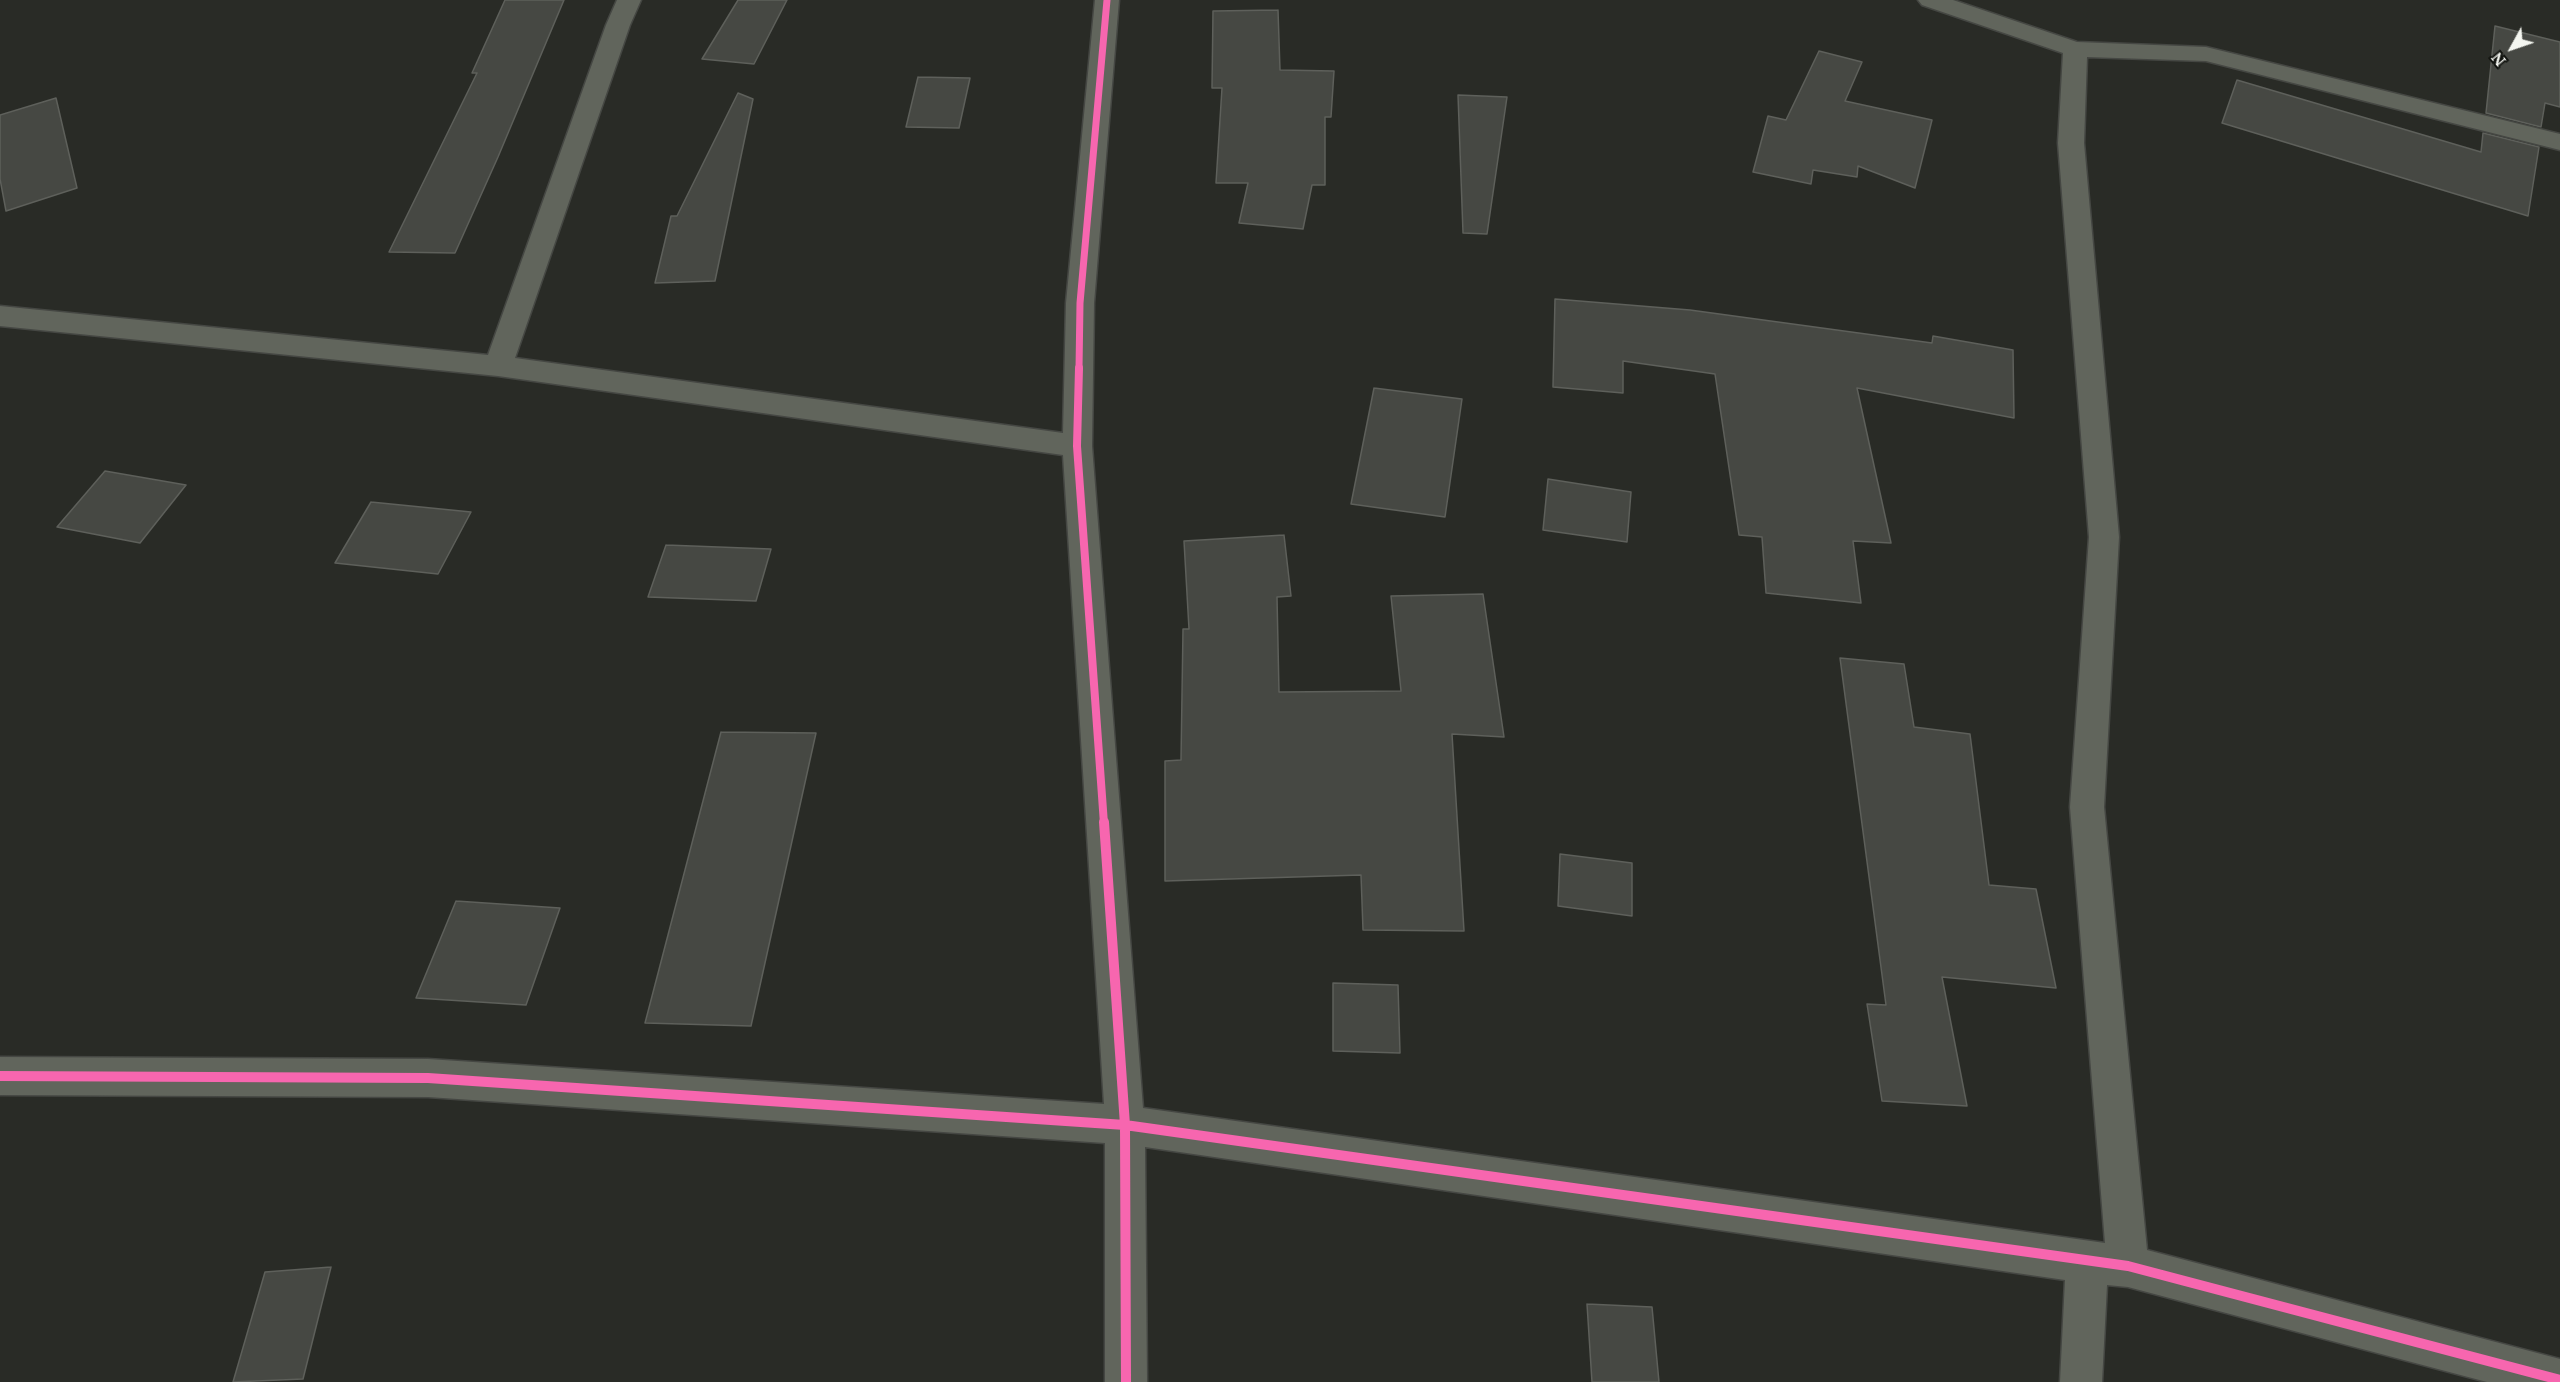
<!DOCTYPE html>
<style>
body{margin:0}
#map{position:relative;width:2560px;height:1382px;overflow:hidden;background:#292b26;font-family:"PT Serif",serif}
canvas{display:block}
.north{position:absolute;left:2482px;top:18px;width:60px;height:60px;-webkit-text-stroke:4px #131511;paint-order:stroke;rotate:230deg;font-size:16px;font-weight:700;line-height:24px;text-align:center;color:#f4f6f0}
.north::after{content:'';display:block;margin:auto;width:21px;height:27px;background:#f4f6f0;clip-path:polygon(50% 0,100% 100%,50% 72%,0 100%)}
</style>
<div id="map">
<canvas width="2560" height="1382"></canvas>
<div class="north">N</div>
</div>
<script>
const g = document.querySelector('canvas').getContext('2d');
g.lineJoin = 'round';
function paint(path, color) { g.fillStyle = color; g.fill(path, 'evenodd'); }
const poly = rows => new Path2D(rows.map(r => 'M' + r).join(''));
function strokePath(path, color, width, dash) { g.strokeStyle = color; g.lineWidth = width; g.lineCap = dash ? 'butt' : 'round'; g.setLineDash(dash || []); g.stroke(path); }
const building = poly([
 [505,0,564,0,498,157,455,253,389,252,477,73,472,73,505,0],
 [738,0,787,0,754,64,702,59,738,0],
 [1278,10,1280,70,1334,71,1331,117,1325,117,1325,185,1312,185,1303,229,1239,223,1248,183,1216,183,1222,88,1212,88,1213,11,1278,10],
 [2495,26,2560,42,2560,107,2545,103,2541,127,2486,113,2495,26],
 [1819,51,1862,62,1845,101,1932,120,1915,188,1858,166,1857,177,1813,170,1811,184,1753,172,1768,116,1786,120,1819,51],
 [918,77,970,78,959,128,906,127,918,77],
 [2237,80,2481,152,2483,133,2539,147,2528,216,2222,123,2237,80],
 [738,93,753,99,715,281,655,283,671,216,677,216,738,93],
 [1458,95,1507,97,1487,234,1463,233,1458,95],
 [56,98,77,188,6,211,0,179,0,115,56,98],
 [1555,299,1690,310,1932,343,1933,336,2013,350,2014,418,1857,388,1891,543,1853,541,1861,603,1766,593,1762,537,1739,535,1715,374,1623,361,1623,393,1553,387,1555,299],
 [1374,388,1462,399,1445,517,1351,504,1374,388],
 [105,471,186,485,140,543,57,527,105,471],
 [1548,479,1631,492,1627,542,1543,530,1548,479],
 [371,502,471,512,438,574,335,563,371,502],
 [1284,535,1291,596,1277,597,1279,692,1401,691,1391,596,1483,594,1504,737,1452,734,1464,931,1363,930,1361,875,1165,881,1165,761,1181,760,1183,629,1189,629,1184,541,1284,535],
 [666,545,771,549,756,601,648,597,666,545],
 [1840,658,1904,664,1914,727,1970,734,1989,885,2036,889,2056,988,1942,977,1967,1106,1882,1101,1867,1004,1886,1005,1840,658],
 [721,732,816,733,751,1026,645,1023,721,732],
 [1560,854,1632,863,1632,916,1558,906,1560,854],
 [456,901,560,908,526,1005,416,998,456,901],
 [1333,983,1398,985,1400,1053,1333,1051,1333,983],
 [331,1267,303,1379,233,1382,265,1272,331,1267],
 [1587,1304,1652,1307,1659,1382,1592,1382,1587,1304]
]);
paint(building, '#464843');
strokePath(building, '#5e605b', 1.5);
const minor = poly([
 [617,0,641,0,630,25,515,358,1063,433,1066,303,1095,0,1119,0,1094,303,1092,446,1143,1108,2105,1243,2070,807,2089,537,2058,143,2063,53,1922,5,1918,0,1953,0,2077,42,2206,47,2560,134,2560,150,2206,61,2087,57,2084,143,2119,537,2104,807,2147,1250,2560,1359,2560,1382,2487,1382,2128,1287,2107,1285,2102,1382,2060,1382,2065,1280,1145,1147,1147,1382,1105,1382,1105,1143,428,1097,0,1095,0,1057,428,1059,1104,1104,1063,455,498,376,0,326,0,306,488,355,606,25,617,0]
]);
strokePath(minor, '#454743', 3);
paint(minor, '#61655c');
strokePath(poly([
 [1079,369,1080,303,1107,0]
]), '#f766af', 7);
strokePath(poly([
 [1079,368,1077,446,1104,824]
]), '#f766af', 8);
strokePath(poly([
 [0,1076,428,1078,1125,1125,1104,822],
 [1126,1382,1125,1125,2128,1266,2560,1380]
]), '#f766af', 10);
</script>
